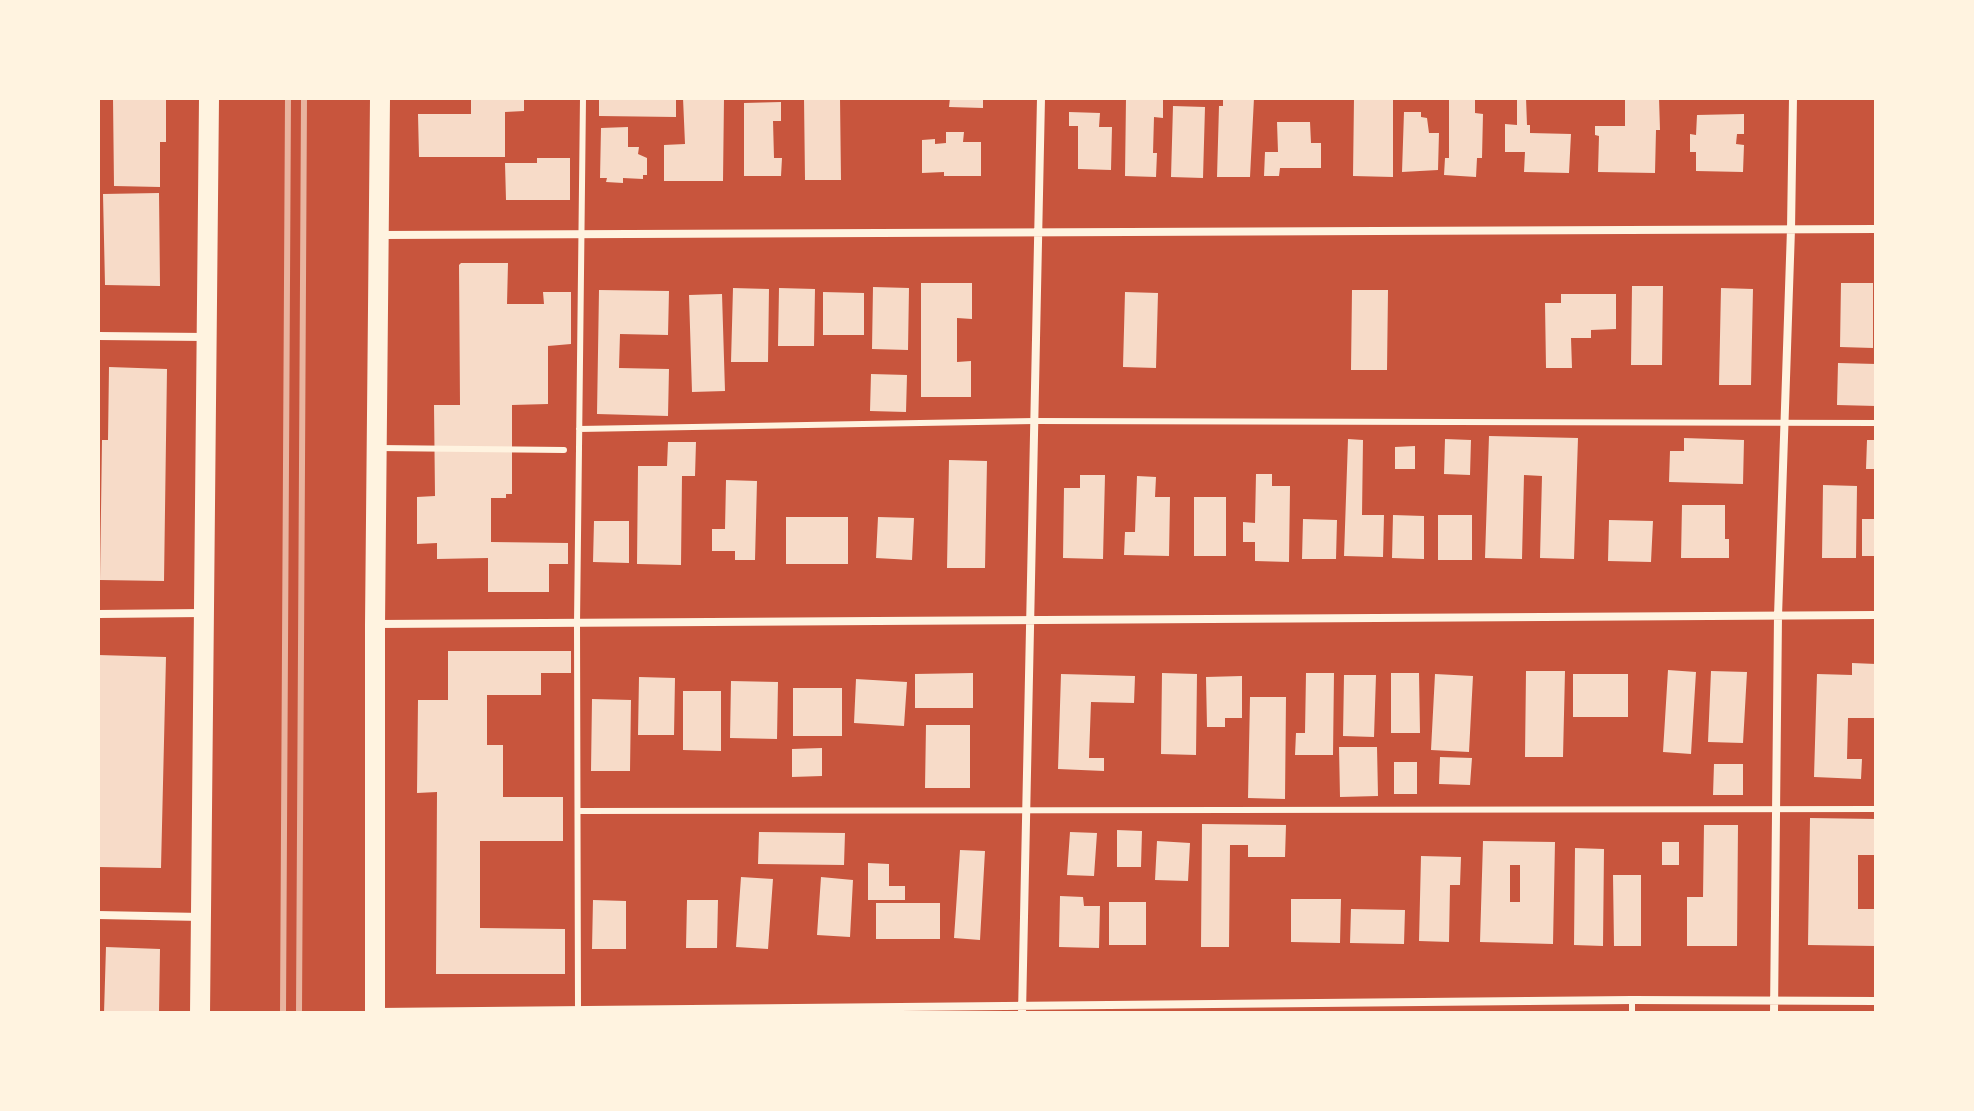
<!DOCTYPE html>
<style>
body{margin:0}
#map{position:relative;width:1974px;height:1111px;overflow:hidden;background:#c8553d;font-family:"Alegreya Sans",sans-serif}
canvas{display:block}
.frame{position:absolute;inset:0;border:100px solid #fff3e0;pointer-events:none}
</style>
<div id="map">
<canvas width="1974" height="1111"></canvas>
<div class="frame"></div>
</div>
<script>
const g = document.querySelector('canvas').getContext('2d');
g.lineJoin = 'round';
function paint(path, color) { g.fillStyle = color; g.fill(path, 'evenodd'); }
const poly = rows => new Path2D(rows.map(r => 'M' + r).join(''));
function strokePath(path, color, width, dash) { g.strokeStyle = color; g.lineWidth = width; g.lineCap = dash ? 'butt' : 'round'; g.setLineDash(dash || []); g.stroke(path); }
paint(poly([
 [113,98,166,98,166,142,160,142,160,187,114,186],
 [471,98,524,98,524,111,505,112,505,157,419,157,418,114,471,114],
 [599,98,676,98,676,117,599,116],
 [683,98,724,98,723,181,664,181,664,145,685,144],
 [804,98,840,98,841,180,805,180],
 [950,98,983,98,983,108,949,107],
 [1126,98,1163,98,1163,118,1154,117,1153,153,1157,153,1156,177,1125,176],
 [1223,98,1254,98,1250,177,1217,177,1219,106,1223,106],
 [1354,98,1393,98,1393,177,1353,176],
 [1449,98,1475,98,1475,113,1483,114,1482,158,1477,158,1476,177,1444,175,1445,158,1449,158],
 [1517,98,1526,98,1527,125,1530,125,1530,133,1571,134,1569,173,1524,172,1525,152,1505,152,1505,124,1517,125],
 [1625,98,1659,98,1660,130,1656,130,1655,173,1598,172,1599,136,1595,135,1595,126,1625,126],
 [781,102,781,121,773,121,774,158,782,158,781,176,744,176,744,103],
 [1173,106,1205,107,1203,178,1171,177],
 [1069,112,1100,113,1099,127,1112,127,1111,170,1078,169,1078,126,1069,126],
 [1404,112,1421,112,1421,117,1427,118,1429,133,1439,133,1438,170,1402,172],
 [1744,114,1744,134,1737,134,1736,144,1744,145,1743,172,1696,171,1696,152,1690,152,1690,134,1696,135,1697,115],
 [1277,122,1310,122,1311,143,1321,143,1321,168,1280,168,1279,176,1264,176,1265,152,1278,152],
 [628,127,628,147,639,147,638,154,647,158,647,175,643,175,643,179,623,178,623,183,606,182,607,178,600,178,601,128],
 [946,132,964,132,963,142,981,142,981,176,944,176,944,172,922,173,922,140,935,139,935,144,946,143],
 [537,158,570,158,570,200,506,200,505,163,537,163],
 [159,193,160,286,105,285,103,194],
 [461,263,508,263,507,304,544,304,543,292,571,292,571,344,548,346,548,404,512,405,512,494,506,494,506,498,491,498,491,542,568,543,568,564,549,564,549,592,488,592,488,558,437,559,437,543,417,544,417,497,435,496,434,405,460,405,459,265],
 [921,283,972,283,972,319,957,318,957,362,971,361,971,397,921,397],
 [1841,283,1873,283,1873,348,1840,347],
 [1632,286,1663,286,1662,365,1631,365],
 [873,287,909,288,908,350,872,349],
 [733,288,769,289,768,362,731,362],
 [779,288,815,289,814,346,778,346],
 [1721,288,1753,289,1751,385,1719,385],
 [599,290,669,291,668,335,620,334,619,368,669,369,668,416,597,414],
 [1352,290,1388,290,1387,370,1351,370],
 [823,292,864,293,864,335,823,335],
 [1125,292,1158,293,1156,368,1123,367],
 [722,294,725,391,692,392,689,295],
 [1561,294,1616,294,1616,329,1591,330,1591,338,1571,338,1572,368,1546,368,1545,303,1561,303],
 [1838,363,1876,364,1876,406,1837,405],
 [109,367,167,369,164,581,100,580,102,440,108,440],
 [871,374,907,375,906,412,870,411],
 [1489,436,1578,438,1574,559,1540,558,1542,476,1524,475,1522,559,1485,558],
 [1684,438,1744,440,1743,484,1669,482,1670,451,1684,451],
 [1348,439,1363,440,1362,515,1384,515,1383,557,1344,556],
 [1445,439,1471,440,1470,475,1444,474],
 [1867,440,1876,440,1876,469,1866,469],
 [668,442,696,442,695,476,682,476,681,565,637,564,638,466,667,466],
 [1415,446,1415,469,1395,469,1395,447],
 [949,460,987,461,985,568,947,568],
 [1256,474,1272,474,1272,486,1290,486,1289,562,1255,561,1255,542,1243,542,1243,522,1255,523],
 [1080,475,1105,475,1103,559,1063,558,1064,488,1080,488],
 [1137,476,1156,477,1155,497,1170,497,1169,556,1124,555,1125,532,1135,532],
 [726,480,757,481,755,560,735,560,735,551,712,551,712,529,725,529],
 [1823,485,1857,486,1856,558,1822,558],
 [1194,497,1226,497,1226,556,1194,556],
 [1682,505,1725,505,1725,539,1729,539,1729,558,1681,558],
 [1393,515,1424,516,1424,559,1392,558],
 [1438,515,1472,515,1472,560,1438,560],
 [786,517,848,517,848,564,786,564],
 [878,517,914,518,912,560,876,558],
 [1303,519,1337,520,1336,559,1302,559],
 [1862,519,1876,519,1876,556,1862,556],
 [1609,520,1653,521,1651,562,1608,561],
 [594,521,629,521,629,563,593,562],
 [448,651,571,651,571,673,541,673,541,695,487,695,487,745,503,745,503,797,563,797,563,841,480,841,480,928,565,929,565,974,436,974,437,792,417,793,418,700,448,700],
 [98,655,166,657,161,868,98,867],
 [1852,663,1876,664,1876,718,1848,718,1847,759,1862,759,1861,779,1814,777,1817,674,1852,675],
 [1668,670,1696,672,1691,754,1663,752],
 [1526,671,1565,671,1563,757,1525,757],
 [1711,671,1747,672,1743,743,1708,742],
 [973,673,973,708,915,708,915,674],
 [1162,673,1197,674,1196,755,1161,754],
 [1306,673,1334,673,1333,755,1295,755,1296,733,1305,733],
 [1391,673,1419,673,1420,733,1391,733],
 [1061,674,1135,676,1134,703,1091,702,1089,758,1104,758,1104,771,1058,769],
 [1435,674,1473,676,1469,752,1431,750],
 [1573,674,1628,674,1628,717,1573,717],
 [1344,675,1376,675,1374,737,1343,736],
 [1242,676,1242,718,1225,718,1225,727,1207,727,1206,677],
 [639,677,675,678,674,735,638,735],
 [856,679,907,682,904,726,854,723],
 [731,681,778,682,777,739,730,738],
 [793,688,842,688,842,736,793,736],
 [683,691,721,691,721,751,683,750],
 [1250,697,1286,697,1285,799,1248,798],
 [592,699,631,700,630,771,591,771],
 [926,725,970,725,970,788,925,788],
 [1339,747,1377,747,1378,796,1340,797],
 [822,748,822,776,792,777,792,749],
 [1440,757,1472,758,1470,785,1439,784],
 [1394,762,1417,762,1417,794,1394,794],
 [1714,764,1743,764,1743,795,1713,795],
 [1810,818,1876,819,1876,855,1858,855,1858,909,1876,909,1876,946,1808,945],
 [1202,824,1286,825,1285,857,1248,857,1248,845,1230,845,1229,947,1201,947],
 [1704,825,1738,825,1737,946,1687,946,1687,897,1703,897],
 [1117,830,1142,831,1141,867,1117,867],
 [759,832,845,833,844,865,758,864],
 [1070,832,1097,833,1094,876,1067,875],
 [1157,841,1190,843,1188,881,1155,880],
 [1483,841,1555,842,1553,944,1480,942],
 [1510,865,1520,865,1520,902,1510,902],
 [1662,842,1679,842,1679,865,1662,865],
 [1575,848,1604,849,1603,946,1574,945],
 [960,850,985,851,980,940,954,938],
 [1421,856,1461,857,1460,885,1450,885,1449,942,1419,941],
 [868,863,889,864,889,886,905,886,905,900,868,900],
 [1613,875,1641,875,1641,946,1614,946],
 [741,877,773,879,768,949,736,947],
 [821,877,853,880,850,937,817,935],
 [1060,896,1083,897,1084,906,1100,906,1099,948,1059,947],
 [1291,899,1341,899,1340,943,1291,942],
 [593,900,626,901,626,949,592,949],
 [687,900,718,900,717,948,686,948],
 [1109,902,1146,902,1146,945,1109,945],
 [876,903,940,903,940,939,876,939],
 [1351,909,1405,910,1404,944,1350,943],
 [106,947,160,949,159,1013,104,1013]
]), '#f7dbc8');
strokePath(poly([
 [579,429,1034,421,1876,423],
 [379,448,564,450],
 [578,811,1876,809],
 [578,1012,577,623,583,98],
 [1632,1013,1632,1000]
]), '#fff3e0', 6);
strokePath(poly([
 [381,235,1876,229],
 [98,336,205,337],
 [98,614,203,613],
 [377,624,1876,615],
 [98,915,201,917],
 [377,1012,1632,1000,1876,1001],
 [1022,1013,1041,98],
 [1774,1013,1778,616,1791,229,1793,98]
]), '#fff3e0', 8);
strokePath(poly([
 [200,1013,209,98],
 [375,1013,375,624,380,98]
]), '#fff3e0', 20);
strokePath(poly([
 [283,1013,288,98],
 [299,1013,304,98]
]), '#e9b49f', 6);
</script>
